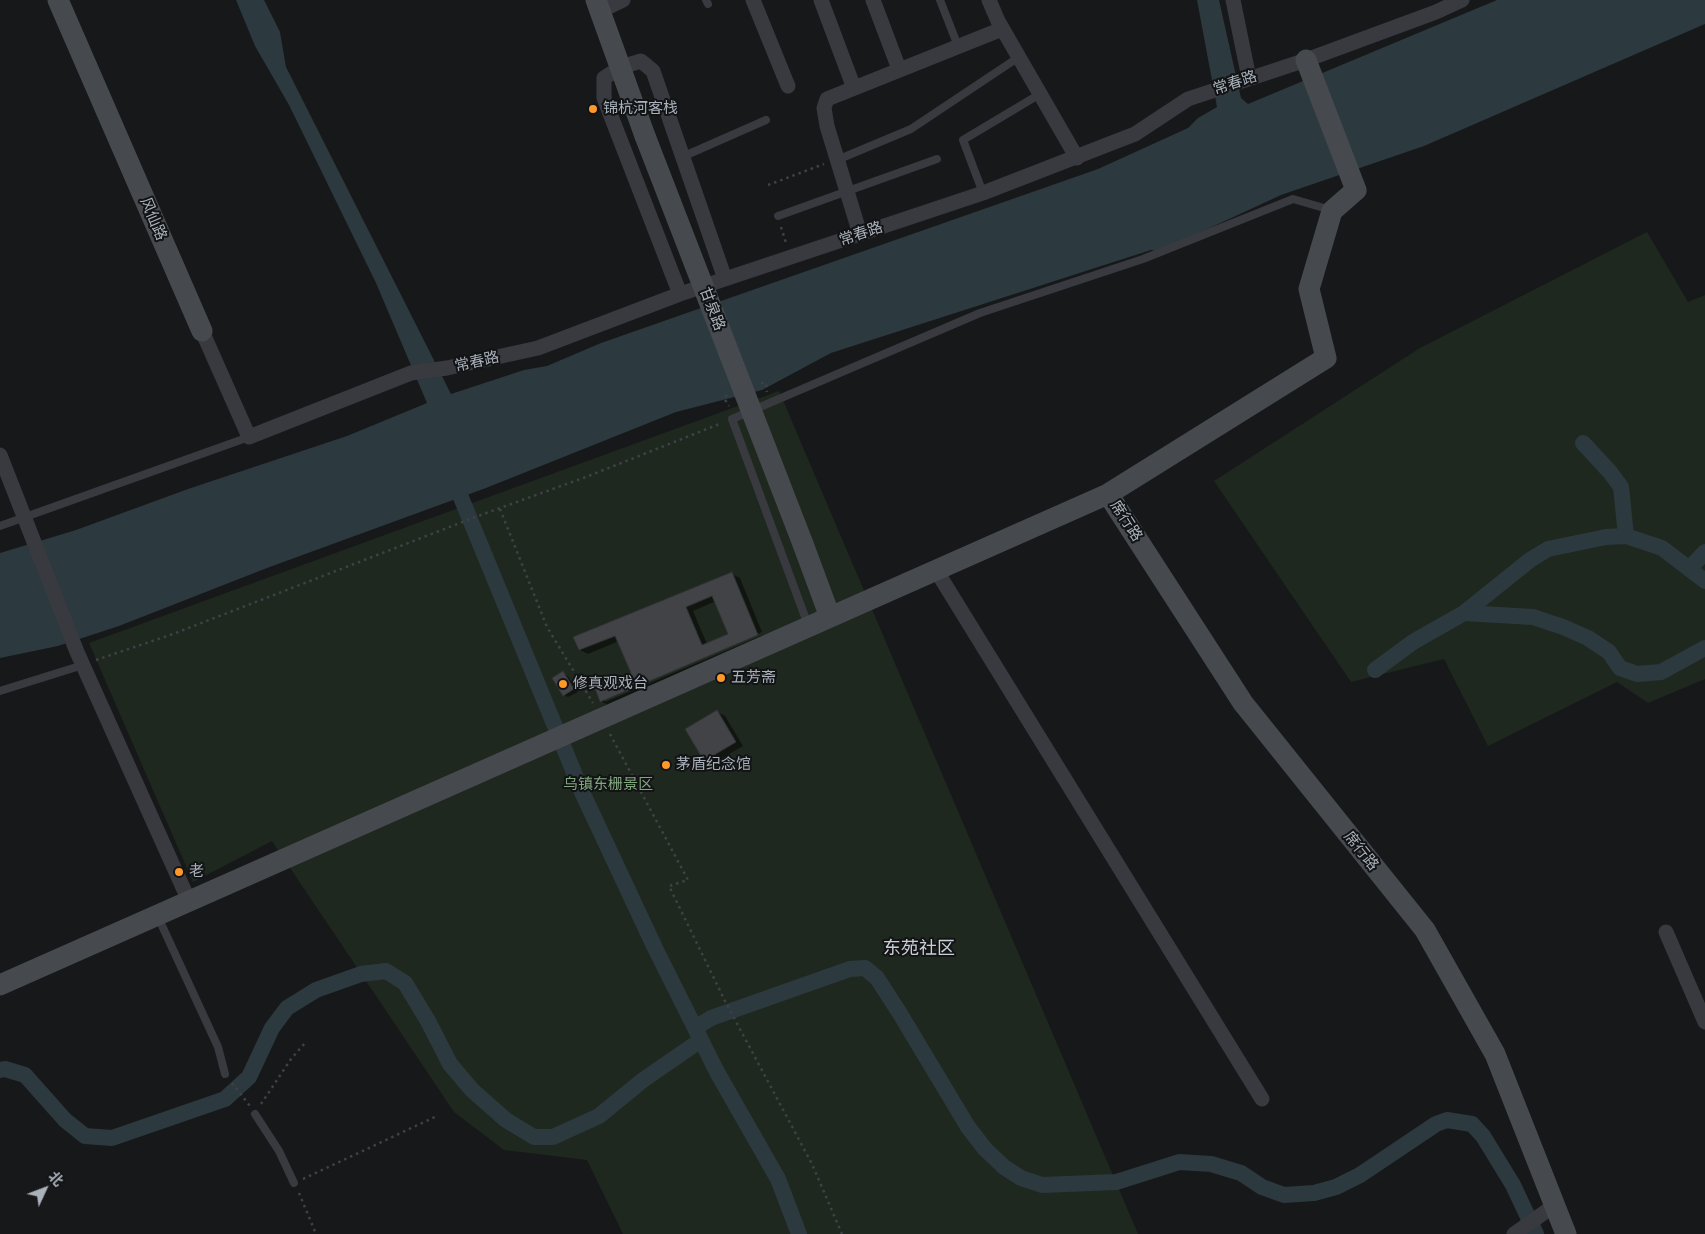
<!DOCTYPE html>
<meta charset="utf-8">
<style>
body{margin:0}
#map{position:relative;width:1705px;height:1234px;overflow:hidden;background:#17181a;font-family:"Work Sans","Noto Sans SC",sans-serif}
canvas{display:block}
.north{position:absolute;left:20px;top:1164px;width:50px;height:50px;-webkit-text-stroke:4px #121315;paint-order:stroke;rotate:47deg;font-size:14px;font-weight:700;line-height:20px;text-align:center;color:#a9b1ba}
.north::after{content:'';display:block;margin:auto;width:18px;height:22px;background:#a9b1ba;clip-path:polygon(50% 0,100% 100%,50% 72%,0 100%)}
</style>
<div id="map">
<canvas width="1705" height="1234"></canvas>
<div class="north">北</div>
</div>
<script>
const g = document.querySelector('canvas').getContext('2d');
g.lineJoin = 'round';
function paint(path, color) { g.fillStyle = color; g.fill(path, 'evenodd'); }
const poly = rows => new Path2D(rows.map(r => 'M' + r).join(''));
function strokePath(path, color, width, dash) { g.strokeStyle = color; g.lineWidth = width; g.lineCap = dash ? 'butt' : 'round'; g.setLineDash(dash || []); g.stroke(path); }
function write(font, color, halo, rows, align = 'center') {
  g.font = font + ' "Work Sans","Noto Sans SC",sans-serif'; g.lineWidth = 4; g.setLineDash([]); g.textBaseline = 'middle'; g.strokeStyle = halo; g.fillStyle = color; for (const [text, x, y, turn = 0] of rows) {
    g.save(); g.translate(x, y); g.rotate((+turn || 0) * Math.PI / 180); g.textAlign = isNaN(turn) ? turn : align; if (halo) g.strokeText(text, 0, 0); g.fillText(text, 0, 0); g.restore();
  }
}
paint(poly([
 [1647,232,1688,302,1705,295,1705,679,1648,703,1617,682,1488,746,1444,659,1351,682,1214,481,1420,348],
 [779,391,1138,1234,623,1234,587,1160,504,1150,454,1112,272,841,193,882,89,643]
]), '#1f281f');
paint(poly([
 [236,0,264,0,280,32,286,67,451,394,524,370,547,366,601,343,1098,169,1188,128,1198,118,1217,107,1197,0,1219,0,1241,98,1248,104,1497,0,1705,0,1705,24,1424,146,1281,195,1160,251,1151,250,831,353,762,390,676,412,486,488,267,568,119,626,58,646,0,658,0,553,76,530,188,489,347,436,427,403,376,283,289,105,255,46]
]), '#2c393f');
paint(poly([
 [732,574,740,578,762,632,605,699,605,702,763,635,765,640,609,706,601,701,633,674,619,641,588,654,580,650],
 [716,601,730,635,707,644,693,611],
 [563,673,568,676,578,692,568,697,563,695],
 [717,712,725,716,743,746,712,764,705,760]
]), '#0007');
strokePath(poly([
 [1583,443,1610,472,1621,487,1626,536],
 [453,478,582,792,655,948,717,1072,778,1179,799,1234],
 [1689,569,1705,552],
 [1464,613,1533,617,1563,627,1588,638,1609,652,1620,668,1637,674,1661,672,1705,648],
 [1375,670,1413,642,1464,613,1530,560,1548,549,1606,537,1626,536,1662,548,1705,581],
 [695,1028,711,1018,813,982,850,969,865,968,877,978,899,1012,968,1127,985,1149,1004,1167,1021,1178,1042,1185,1116,1182,1179,1162,1211,1164,1241,1173,1262,1187,1284,1195,1314,1193,1336,1187,1360,1175,1436,1124,1447,1120,1472,1124,1483,1136,1513,1185,1536,1234],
 [0,1070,5,1069,25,1075,65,1120,85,1136,112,1138,225,1099,249,1077,272,1028,287,1008,316,990,361,974,386,971,405,983,428,1021,450,1064,472,1090,506,1120,534,1137,553,1137,599,1116,643,1080,701,1040]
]), '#2c393f', 16);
const building = poly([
 [732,572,758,635,600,702,595,688,631,673,615,636,579,650,573,637,732,572],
 [712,596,728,634,702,645,686,607,712,596],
 [563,671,574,689,563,696,552,678,563,671],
 [717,710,736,742,704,761,685,729,717,710]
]);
paint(building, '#414347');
strokePath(building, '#313236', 1);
strokePath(poly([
 [768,185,824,164],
 [781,227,786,243],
 [761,383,766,383,767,392],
 [727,395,724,398,729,406],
 [500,509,547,627,593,703],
 [96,660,173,634,478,516,586,477,722,423],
 [610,734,688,880,669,886,725,1001,812,1164,842,1234],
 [232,1083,250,1106],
 [261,1104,291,1059,305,1043],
 [303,1179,437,1116],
 [299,1193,316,1234]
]), '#3e4146', 2.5, [2.5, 4]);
strokePath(poly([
 [706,0,708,4],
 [940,0,958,46],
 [682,157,766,120],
 [837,160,911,129,1019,57],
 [983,193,963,140,1040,94],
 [778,216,937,159],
 [0,526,249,437],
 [808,625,732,419,980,313,1143,259,1293,199,1331,210],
 [0,691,83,665],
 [158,917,218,1047,225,1074],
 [255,1114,279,1151,294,1183]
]), '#383a3f', 8);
strokePath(poly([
 [753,0,788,86],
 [821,0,854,88],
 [873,0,899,69],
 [989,0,998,21,1077,158],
 [1233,0,1249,78],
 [600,11,623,0],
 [860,234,827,126,824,108,827,99,1002,29],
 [680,294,604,98,604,78,621,67,641,61,653,71,725,279],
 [202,331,249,437,411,373,447,368,538,348,680,294,983,193,1135,134,1188,99,1306,60,1436,12,1462,0],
 [0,455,77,652,189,901],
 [936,570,1262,1099],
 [1666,932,1705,1022],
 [1514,1234,1555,1205]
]), '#383a3f', 15);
strokePath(poly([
 [58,0,202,331],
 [596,0,645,136],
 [1108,494,1243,703,1425,930,1495,1054,1566,1234],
 [803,544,830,617],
 [0,985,1108,494,1326,358,1309,289,1332,211,1356,190,1306,60]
]), '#464a4f', 21);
strokePath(poly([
 [645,136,803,544]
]), '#464a4f', 21);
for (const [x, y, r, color] of [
 [593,109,5,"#fe982b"],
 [721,678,5,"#fe982b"],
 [563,684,5,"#fe982b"],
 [666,765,5,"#fe982b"],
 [179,872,5,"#fe982b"]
]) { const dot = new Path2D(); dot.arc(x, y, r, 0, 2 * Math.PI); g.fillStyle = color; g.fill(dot); strokePath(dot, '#121315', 2); }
write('15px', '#a9b1ba', '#121315', [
 ["常春路",1235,83,-18],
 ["风仙路",153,219,67],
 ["常春路",861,234,-19],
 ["甘泉路",712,309,69],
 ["常春路",477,362,-13],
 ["席行路",1126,521,57],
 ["席行路",1361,851,51]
]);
write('15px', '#a9b1ba', '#121315', [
 ["锦杭河客栈",603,109],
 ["五芳斋",731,678],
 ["修真观戏台",573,684],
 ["茅盾纪念馆",676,765],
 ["老",189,872]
], 'left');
write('15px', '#82a77f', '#121315', [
 ["乌镇东栅景区",608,785]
]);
write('18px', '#cacfd6', '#121315', [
 ["东苑社区",919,949]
]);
</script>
